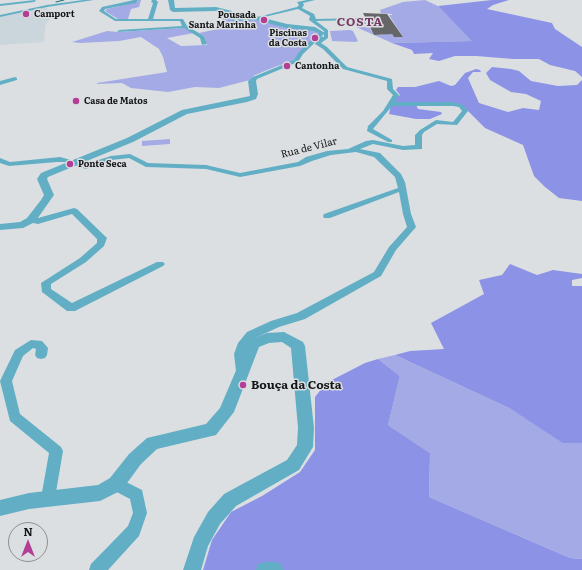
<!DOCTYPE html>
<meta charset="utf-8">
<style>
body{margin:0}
#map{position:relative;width:582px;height:570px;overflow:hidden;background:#dcdfe2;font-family:Literata,serif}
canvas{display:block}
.north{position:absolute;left:8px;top:522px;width:40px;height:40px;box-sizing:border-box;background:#dcdfe2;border:1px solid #8c8e90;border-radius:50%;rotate:0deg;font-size:11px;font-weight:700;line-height:16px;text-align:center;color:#141516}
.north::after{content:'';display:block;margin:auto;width:14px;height:18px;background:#b43e95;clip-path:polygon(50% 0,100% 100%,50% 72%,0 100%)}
</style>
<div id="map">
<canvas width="582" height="570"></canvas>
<div class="north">N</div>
</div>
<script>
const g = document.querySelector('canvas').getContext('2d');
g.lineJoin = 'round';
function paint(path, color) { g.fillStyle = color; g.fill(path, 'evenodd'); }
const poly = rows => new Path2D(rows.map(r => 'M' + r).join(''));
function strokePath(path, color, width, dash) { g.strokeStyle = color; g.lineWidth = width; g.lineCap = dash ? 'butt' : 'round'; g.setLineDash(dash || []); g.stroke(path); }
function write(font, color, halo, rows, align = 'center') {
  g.font = font + ' Literata,serif'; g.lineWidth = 3; g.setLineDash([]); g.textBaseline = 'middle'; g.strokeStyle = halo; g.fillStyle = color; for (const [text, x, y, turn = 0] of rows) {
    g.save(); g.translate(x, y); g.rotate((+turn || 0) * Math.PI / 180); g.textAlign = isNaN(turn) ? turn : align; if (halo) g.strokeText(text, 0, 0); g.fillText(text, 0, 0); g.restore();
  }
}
paint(poly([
 [46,7,53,14,45,26,44,42,0,45,0,17]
]), '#cbd5dc');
paint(poly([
 [138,0,141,0,139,7,131,9,128,19,118,19,105,11,107,9,137,2],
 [425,0,438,6,473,41,392,43,356,27,369,27,374,35,383,35,385,25,394,37,403,37,389,15,392,15,392,14,378,13,381,13,380,10,403,2],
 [224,13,228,13,228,17,229,19,250,19,311,28,320,33,293,61,277,66,255,75,250,80,219,88,195,87,168,92,131,88,122,83,97,84,97,83,167,72,163,57,159,49,141,37,119,41,80,43,72,42,107,31,118,32,184,28,194,33,167,38,181,46,207,45,204,36,199,33,223,28,220,22,222,19],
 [350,30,353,31,358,41,355,42,332,41,330,31],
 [170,139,170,144,142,146,142,141],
 [395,355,509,408,563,442,582,443,582,559,570,558,429,497,430,453,388,425,400,376,378,359]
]), '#a3aae5');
paint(poly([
 [492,0,509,0,493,5,487,9,552,23,555,29,582,47,582,77,575,71,550,65,539,59,513,59,476,56,455,56,439,61,429,59,433,53,414,54,412,50,392,43,472,41,438,6],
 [492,67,511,69,519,71,531,81,558,86,577,85,582,80,582,201,559,198,545,187,534,176,523,145,485,128,462,105,415,103,418,109,441,112,442,114,430,119,416,119,389,114,392,100,400,95,396,90,398,87,415,87,439,81,451,86,455,85,465,73,476,69,480,70,481,72,473,72,468,78,479,103,508,112,523,108,539,110,541,101,526,94,511,92,490,80,486,73],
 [510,264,537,275,553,270,582,274,582,278,572,280,572,286,582,286,582,443,563,443,509,408,395,355,410,351,444,349,431,323,484,294,479,280,502,275],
 [378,359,400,376,388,425,430,453,429,497,570,558,582,559,582,570,203,570,212,540,231,512,262,496,300,472,315,450,315,397,326,383,365,363]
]), '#8c93e7');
strokePath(poly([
 [56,2,64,0]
]), '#156d71', 1);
paint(poly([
 [363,13,387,14,403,37,394,37,392,34,374,35]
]), '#646668');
paint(poly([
 [35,0,36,1,34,2,0,6,0,4,35,0],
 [83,0,94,0,47,7,0,17,0,15,47,5,83,0],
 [134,0,138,0,136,3,105,9,104,11,116,19,148,19,153,3,151,2,152,0,156,0,158,2,153,19,183,19,187,26,204,36,207,44,202,45,200,38,184,28,117,32,119,30,182,26,180,21,115,21,99,11,102,7,134,0],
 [307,0,315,0,303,3,304,5,302,8,314,14,316,19,363,18,366,24,362,24,360,20,316,21,328,30,328,38,321,43,327,47,347,67,392,79,393,89,399,95,395,102,453,102,463,105,468,111,457,125,437,124,424,132,422,135,422,149,403,150,373,144,360,149,380,153,401,174,405,182,411,214,416,227,396,250,381,276,305,319,279,327,255,338,247,347,246,354,248,371,246,374,242,376,238,374,236,371,234,354,238,343,247,332,271,321,297,313,374,272,389,247,407,227,403,214,399,192,330,218,324,218,323,216,324,214,398,188,395,177,374,157,356,152,331,155,312,161,300,166,240,177,206,169,146,167,129,158,112,160,86,169,66,162,57,162,9,166,0,163,0,158,10,162,60,157,86,164,111,156,130,154,148,163,206,165,240,173,298,162,306,157,327,151,348,149,366,141,373,140,403,146,415,145,415,135,420,130,436,120,453,122,462,111,459,107,453,106,392,106,373,129,392,140,392,142,388,142,367,131,368,126,383,111,393,95,387,89,387,81,343,69,323,49,315,44,317,39,316,37,318,36,324,37,324,31,309,20,310,16,298,9,256,19,254,18,297,7,299,5,297,2,307,0],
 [15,77,17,78,17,80,0,85,0,81,15,77],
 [74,208,77,209,107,238,104,246,86,262,51,284,51,289,72,303,157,262,163,262,165,264,163,266,75,311,67,311,42,292,41,283,80,258,97,243,97,239,72,214,38,224,28,222,27,220,31,217,38,218,74,208],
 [31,340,42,341,48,348,47,355,45,358,41,359,37,358,35,355,36,349,33,348,23,356,12,381,20,414,61,447,63,451,55,498,53,503,48,505,43,503,41,498,49,453,10,421,0,381,15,350,31,340],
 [116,477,142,490,147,513,139,536,108,570,89,570,91,564,128,526,133,513,130,499,111,489,109,484,111,479,116,477],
 [264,562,275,562,281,564,283,570,256,570,258,564,264,562]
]), '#62afc5');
paint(poly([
 [168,0,174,0,175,8,216,7,232,11,234,17,256,16,287,24,315,27,325,33,303,54,298,62,257,79,256,81,258,94,256,99,247,102,187,114,133,142,48,177,47,179,54,195,35,222,23,228,0,230,0,224,20,222,27,218,41,200,44,195,37,179,41,173,127,138,182,110,250,96,248,81,253,77,294,60,299,52,319,33,314,31,287,28,256,20,233,21,228,18,227,13,216,11,173,12,170,10,168,0],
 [284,332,303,342,305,346,314,428,313,447,299,470,236,506,220,524,208,546,201,570,183,570,194,537,208,512,224,494,287,460,297,445,298,428,291,348,282,342,269,343,259,347,234,412,216,435,157,449,141,464,122,490,100,501,29,509,0,516,0,500,29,493,98,485,110,478,129,454,147,438,206,424,220,408,249,340,267,333,284,332]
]), '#62afc5');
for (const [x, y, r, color] of [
 [26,14,4,"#b43e95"],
 [264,20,4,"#b43e95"],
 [315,38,4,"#b43e95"],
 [287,66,4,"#b43e95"],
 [76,101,4,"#b43e95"],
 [70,164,4,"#b43e95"],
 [243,385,4,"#b43e95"]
]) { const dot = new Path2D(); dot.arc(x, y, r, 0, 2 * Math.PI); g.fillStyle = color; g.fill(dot); strokePath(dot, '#dcdfe2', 1.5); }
write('bold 9px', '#141516', '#dcdfe2', [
 ["Camport",34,14],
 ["Pousada",256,15,"right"],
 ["Santa Marinha",256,25,"right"],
 ["Piscinas",307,33,"right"],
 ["da Costa",307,43,"right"],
 ["Cantonha",295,66],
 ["Casa de Matos",84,101],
 ["Ponte Seca",78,164]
], 'left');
write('10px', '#141516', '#dcdfe2', [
 ["Rua de Vilar",309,148,-14]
]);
g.letterSpacing = '1px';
write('bold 12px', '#753a64', '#dcdfe2', [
 ["COSTA",360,22]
]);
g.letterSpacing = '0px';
write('bold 12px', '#141516', '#dcdfe2', [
 ["Bouça da Costa",251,385]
], 'left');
</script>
